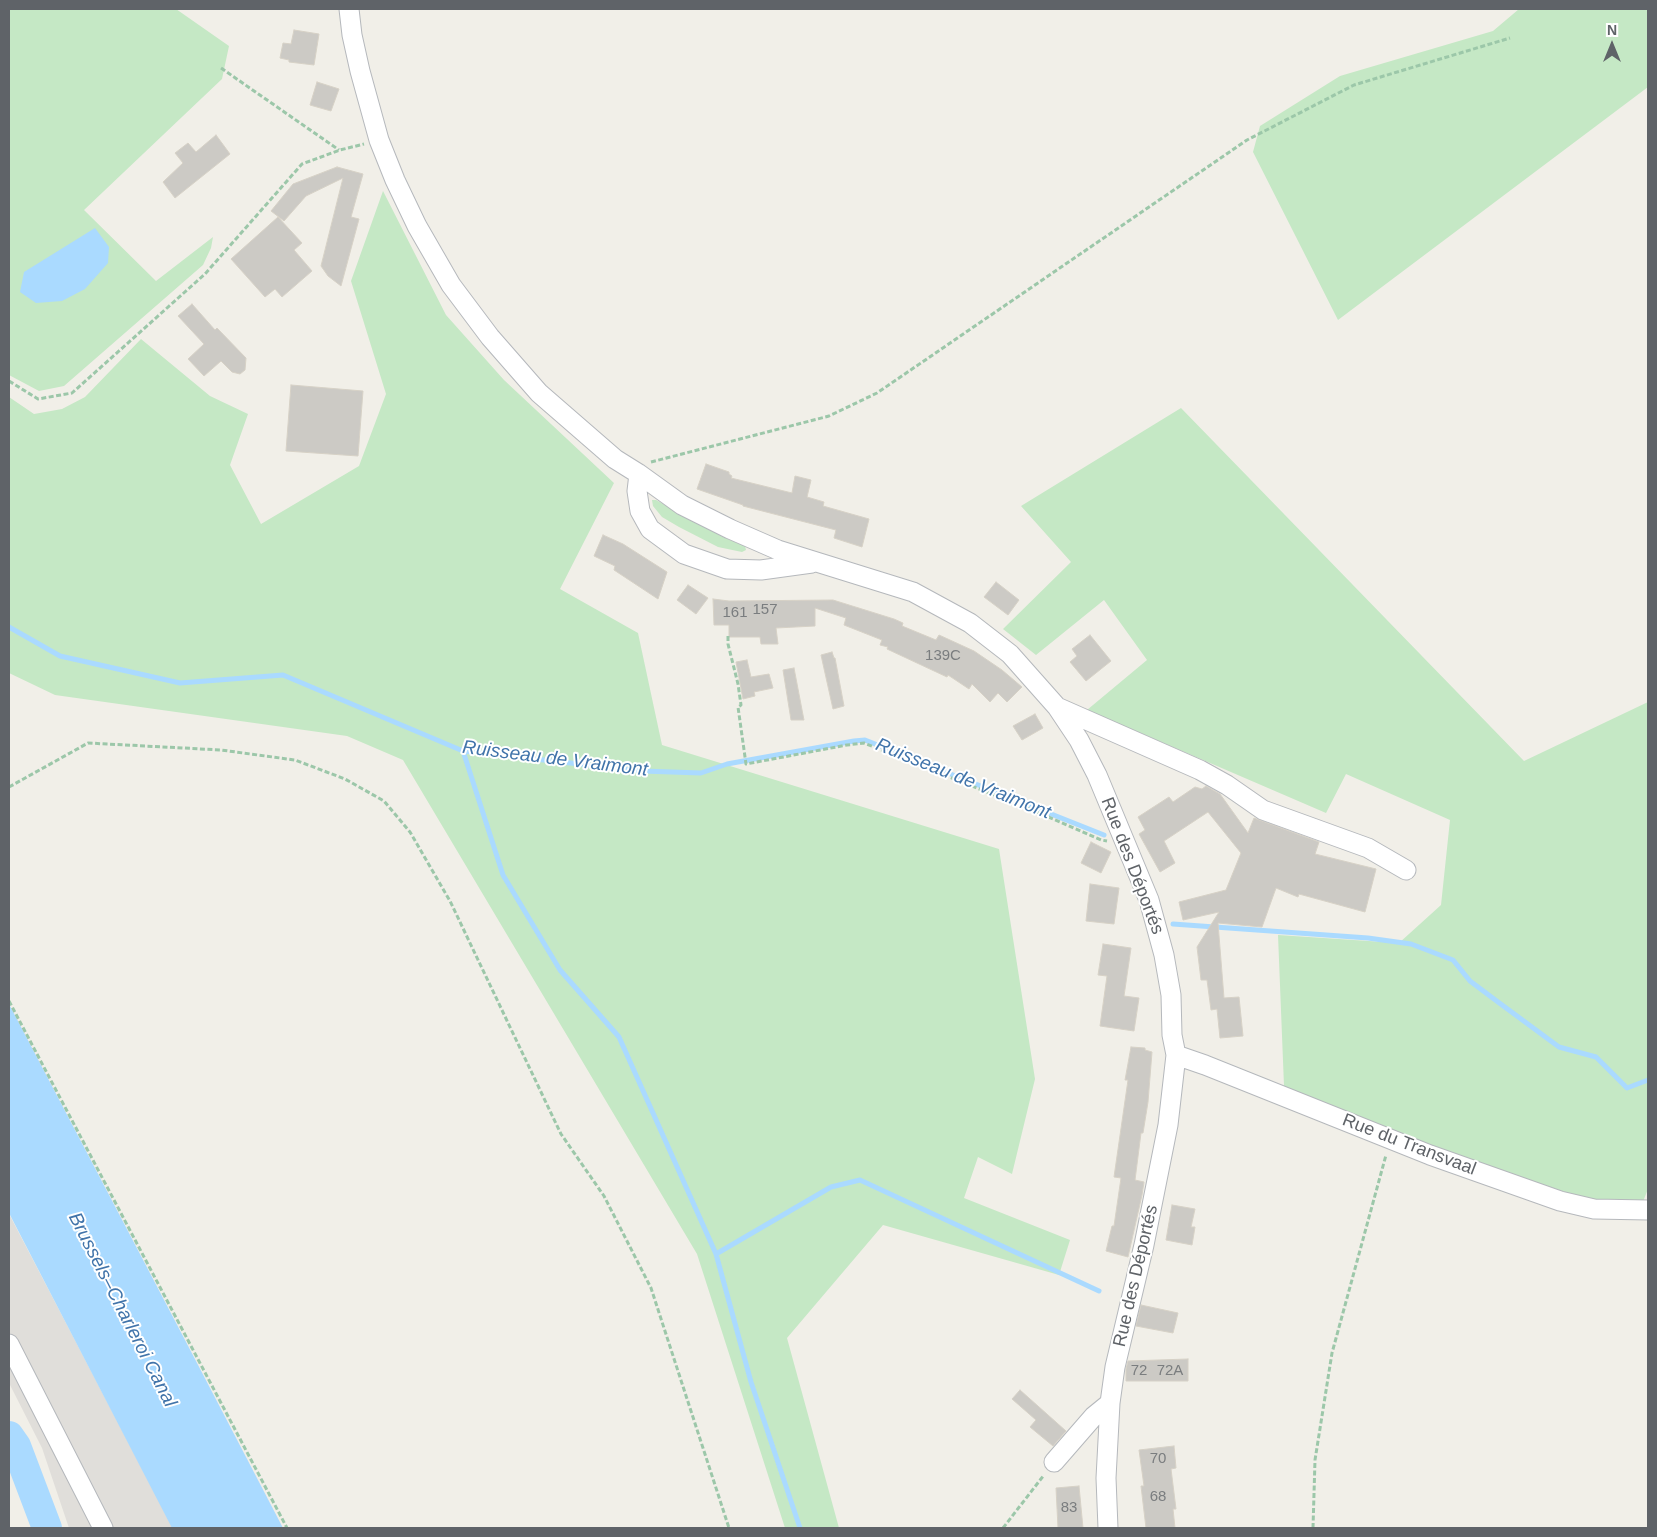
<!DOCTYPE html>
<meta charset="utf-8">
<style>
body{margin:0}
#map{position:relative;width:1657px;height:1537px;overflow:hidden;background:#f1efe8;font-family:Helvetica,sans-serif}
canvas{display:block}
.frame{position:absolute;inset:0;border:10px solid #5f6368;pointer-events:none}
.north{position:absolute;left:1587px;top:20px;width:50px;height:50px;-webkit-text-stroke:4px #fff;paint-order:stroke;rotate:0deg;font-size:14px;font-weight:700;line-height:20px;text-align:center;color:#5f6368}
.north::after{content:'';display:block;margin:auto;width:18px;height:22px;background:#5f6368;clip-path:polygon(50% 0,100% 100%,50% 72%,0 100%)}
</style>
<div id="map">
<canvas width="1657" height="1537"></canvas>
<div class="frame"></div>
<div class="north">N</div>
</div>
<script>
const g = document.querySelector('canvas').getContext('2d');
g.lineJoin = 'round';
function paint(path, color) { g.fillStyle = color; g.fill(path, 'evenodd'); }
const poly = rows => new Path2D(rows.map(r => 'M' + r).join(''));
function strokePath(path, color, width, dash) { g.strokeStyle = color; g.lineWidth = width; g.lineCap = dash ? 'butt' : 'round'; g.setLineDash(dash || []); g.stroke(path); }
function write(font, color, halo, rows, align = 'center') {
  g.font = font + ' Helvetica,sans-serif'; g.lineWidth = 4; g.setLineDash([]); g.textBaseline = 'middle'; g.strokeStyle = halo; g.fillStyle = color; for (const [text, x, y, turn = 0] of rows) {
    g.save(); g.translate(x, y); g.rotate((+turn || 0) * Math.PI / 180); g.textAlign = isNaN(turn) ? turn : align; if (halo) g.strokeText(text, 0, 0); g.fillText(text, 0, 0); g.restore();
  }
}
paint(poly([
 [9,1214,173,1528,69,1528,42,1448,9,1383]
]), '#e0deda');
paint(poly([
 [9,9,176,9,229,46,222,79,84,210,156,281,213,237,211,248,203,265,64,386,39,391,9,375],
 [1519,9,1648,9,1648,87,1338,320,1253,152,1260,126,1340,76,1493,31],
 [383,191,446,315,504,380,614,483,560,589,638,633,662,745,999,849,1035,1079,1012,1174,978,1157,964,1198,1070,1240,1059,1275,883,1225,787,1338,839,1528,785,1528,697,1254,403,760,347,736,55,695,9,673,9,397,34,414,62,409,85,397,141,339,210,396,248,414,230,465,261,524,359,466,386,394,351,281],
 [1181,408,1524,761,1648,702,1648,1189,1642,1204,1591,1201,1381,1129,1284,1086,1278,935,1399,943,1441,905,1450,820,1346,774,1326,813,1087,710,1147,660,1104,600,1036,655,1003,629,1071,562,1021,506],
 [652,500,656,500,723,537,745,546,746,550,742,552,718,547,679,527,662,517,653,506]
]), '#c5e8c5');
paint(poly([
 [95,228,109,247,108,263,85,289,62,301,36,303,20,292,24,272],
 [9,1004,185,1340,283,1528,172,1528,9,1213]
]), '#aadaff');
strokePath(poly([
 [9,627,60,656,180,683,283,675,463,751,642,771,701,773,727,764,854,741,865,740,1104,835],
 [463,751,503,875,560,970,619,1037,716,1254,751,1382,800,1528],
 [1173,924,1368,938,1411,944,1453,960,1470,981,1498,1002,1559,1047,1596,1057,1627,1088,1648,1080],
 [716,1254,831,1187,860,1180,1099,1291]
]), '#aadaff', 5);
strokePath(poly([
 [9,1436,16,1446,47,1528]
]), '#aadaff', 30);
const building = poly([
 [294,30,319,34,314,65,289,62,289,60,280,58,283,43,291,44,294,30],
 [317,82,339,89,331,111,310,105,317,82],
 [216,135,230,154,175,198,163,182,183,163,175,153,188,143,196,152,216,135],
 [337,167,363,174,351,217,359,219,341,286,328,276,321,266,343,178,306,196,284,221,271,211,293,184,337,167],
 [278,217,302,243,294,250,312,271,282,297,275,289,265,297,231,259,278,217],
 [192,304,215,330,217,328,246,358,245,370,240,374,232,372,221,361,204,376,188,359,204,344,178,316,192,304],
 [291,385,363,391,358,456,286,451,291,385],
 [706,464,729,472,729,474,732,476,731,478,792,493,795,476,811,480,807,497,824,502,823,506,869,519,862,547,834,538,836,530,743,506,743,505,697,489,706,464],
 [603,535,623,544,667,572,658,599,614,570,615,566,594,556,603,535],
 [996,582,1019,600,1008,615,984,597,996,582],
 [688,585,708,598,696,614,677,600,688,585],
 [713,599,729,601,833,600,894,619,903,623,902,626,936,640,939,635,974,651,1002,670,1022,687,1007,702,998,693,990,702,972,684,969,689,948,675,947,677,887,649,888,647,880,645,882,640,844,625,846,618,815,608,815,626,776,628,778,644,761,644,760,637,729,637,729,625,714,625,713,599],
 [1090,635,1111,661,1086,681,1070,662,1077,656,1072,649,1090,635],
 [832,652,834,658,835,658,844,706,833,709,821,655,832,652],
 [747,660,751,677,769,674,773,688,754,692,755,696,743,699,736,662,747,660],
 [794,668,803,715,804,720,791,720,783,670,794,668],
 [1035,714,1043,728,1022,740,1013,726,1035,714],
 [1206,786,1220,794,1248,833,1254,818,1319,842,1315,854,1376,869,1365,912,1299,894,1298,897,1276,888,1262,927,1218,923,1224,998,1239,997,1243,1036,1220,1038,1217,1009,1211,1010,1207,980,1201,980,1197,947,1219,912,1183,920,1179,902,1226,890,1241,853,1208,812,1164,841,1175,863,1160,872,1139,834,1145,830,1138,817,1169,797,1173,802,1195,787,1202,789,1206,786],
 [1091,842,1111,852,1101,873,1081,863,1091,842],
 [1090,884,1119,888,1114,924,1086,921,1090,884],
 [1103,944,1131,948,1124,996,1139,998,1134,1031,1100,1026,1107,976,1098,975,1103,944],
 [1131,1047,1145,1048,1145,1050,1152,1052,1148,1102,1143,1133,1141,1133,1135,1180,1144,1182,1142,1195,1128,1257,1106,1251,1112,1226,1114,1226,1121,1178,1114,1177,1128,1080,1125,1080,1131,1047],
 [1172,1205,1195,1209,1191,1227,1195,1227,1192,1245,1166,1240,1172,1205],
 [1141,1305,1178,1313,1173,1333,1136,1326,1141,1305],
 [1188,1359,1188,1381,1126,1381,1126,1369,1128,1361,1188,1359],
 [1020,1390,1066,1431,1053,1446,1030,1427,1036,1420,1012,1399,1020,1390],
 [1174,1446,1176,1468,1171,1469,1176,1509,1173,1509,1175,1528,1146,1528,1141,1486,1144,1486,1139,1450,1174,1446],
 [1079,1486,1083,1528,1058,1528,1056,1488,1079,1486]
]);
paint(building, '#cccac5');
strokePath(building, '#d6d1c6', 1);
const minor = poly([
 [349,9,352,35,360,71,379,140,395,180,417,226,451,285,490,337,539,393,615,459,639,474,682,505,730,529,778,550,913,592,970,623,1010,654,1057,707,1079,740,1097,775,1149,900,1164,955,1171,995,1172,1035,1176,1055,1168,1125,1144,1245,1115,1367,1110,1403,1106,1478,1108,1528],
 [639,474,637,491,640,511,650,529,684,554,727,569,761,570,812,563],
 [1057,707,1200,770,1227,785,1263,810,1368,848,1406,870],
 [1176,1055,1205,1065,1430,1155,1560,1201,1594,1209,1648,1210],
 [9,1344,103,1528],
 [1054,1462,1094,1416,1110,1403]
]);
strokePath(minor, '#b5b8bc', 21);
strokePath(poly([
 [221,68,339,150],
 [9,381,38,399,72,393,205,274,302,164,340,150,364,144],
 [651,462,829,416,877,393,1247,140,1354,85,1510,38],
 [728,636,728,644,738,684,741,705,738,707,746,764,847,745,864,743,1037,812,1101,840,1107,841],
 [9,787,88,743,221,750,295,760,345,779,384,801,410,832,450,901,561,1134,604,1196,651,1288,729,1528],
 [9,1001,287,1528],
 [1003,1528,1044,1475],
 [1313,1528,1315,1460,1332,1353,1386,1155]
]), '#9cc7a9', 3, [5, 2.5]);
strokePath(minor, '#fff', 19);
write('15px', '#7a7d7f', null, [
 ["157",765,610],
 ["161",735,613],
 ["139C",943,656],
 ["72",1139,1371],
 ["72A",1170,1371],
 ["70",1158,1459],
 ["68",1158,1497],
 ["83",1069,1508]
]);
write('18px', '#5f6368', '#fff', [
 ["Rue des Déportés",1132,866,69],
 ["Rue du Transvaal",1409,1145,21],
 ["Rue des Déportés",1136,1276,-77]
]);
write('italic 19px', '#4174aa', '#fff', [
 ["Ruisseau de Vraimont",555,759,7],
 ["Ruisseau de Vraimont",963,779,22],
 ["Brussels–Charleroi Canal",122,1310,63]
]);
</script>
